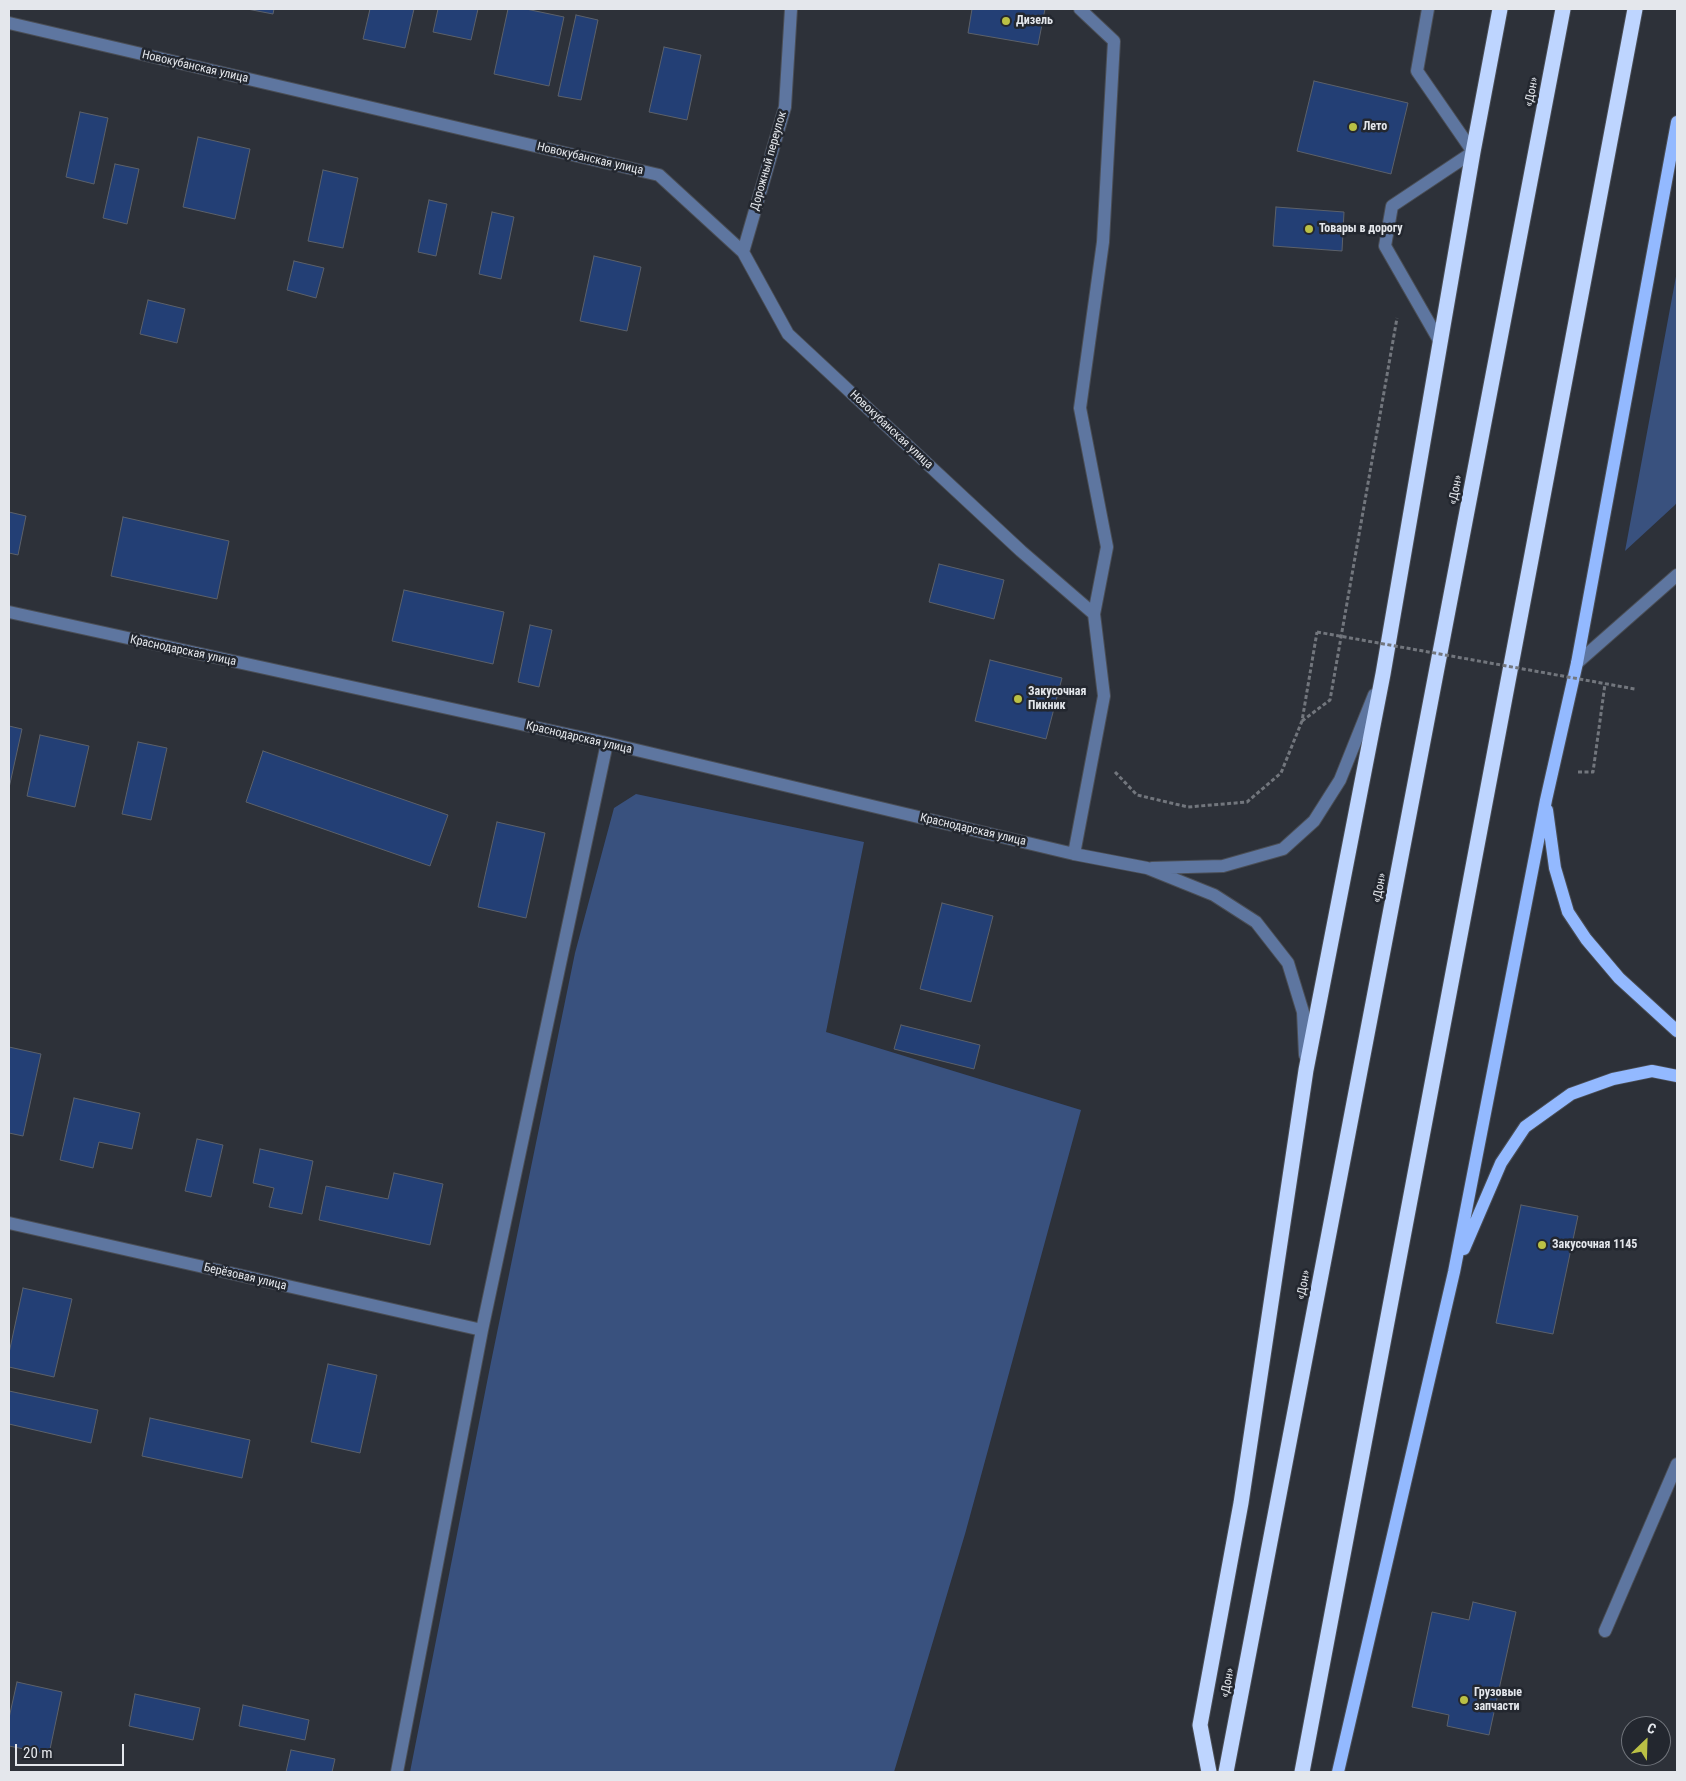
<!DOCTYPE html>
<meta charset="utf-8">
<style>
body{margin:0}
#map{position:relative;width:1686px;height:1781px;overflow:hidden;background:#2d3139;font-family:"Roboto Condensed",sans-serif}
canvas{display:block}
.frame{position:absolute;inset:0;border:10px solid #e4e7ec;pointer-events:none}
.north{position:absolute;left:1621px;top:1716px;width:50px;height:50px;box-sizing:border-box;background:#23272f;border:1px solid #70747b;border-radius:50%;rotate:24deg;font-size:14px;font-weight:700;line-height:20px;text-align:center;color:#e4e7ec}
.north::after{content:'';display:block;margin:auto;width:18px;height:22px;background:#bac045;clip-path:polygon(50% 0,100% 100%,50% 72%,0 100%)}
.scale{position:absolute;left:15px;top:1744px;width:109px;height:22px;box-sizing:border-box;border:2px solid #e4e7ec;border-top:0;padding-left:6px;font-size:15px;line-height:18px;white-space:nowrap;color:#e4e7ec;-webkit-text-stroke:4px #23272f;paint-order:stroke}
</style>
<div id="map">
<canvas width="1686" height="1781"></canvas>
<div class="frame"></div>
<div class="north">С</div>
<div class="scale">20 m</div>
</div>
<script>
const g = document.querySelector('canvas').getContext('2d');
g.lineJoin = 'round';
function paint(path, color) { g.fillStyle = color; g.fill(path, 'evenodd'); }
const poly = rows => new Path2D(rows.map(r => 'M' + r).join(''));
function strokePath(path, color, width, dash) { g.strokeStyle = color; g.lineWidth = width; g.lineCap = dash ? 'butt' : 'round'; g.setLineDash(dash || []); g.stroke(path); }
function write(font, color, halo, rows, align = 'center') {
  g.font = font + ' "Roboto Condensed",sans-serif'; g.lineWidth = 5; g.setLineDash([]); g.textBaseline = 'middle'; g.strokeStyle = halo; g.fillStyle = color; for (const [text, x, y, turn = 0] of rows) {
    g.save(); g.translate(x, y); g.rotate((+turn || 0) * Math.PI / 180); g.textAlign = isNaN(turn) ? turn : align; if (halo) g.strokeText(text, 0, 0); g.fillText(text, 0, 0); g.restore();
  }
}
paint(poly([
 [1677,271,1677,502,1675,505,1625,551],
 [636,794,864,842,826,1032,1081,1110,965,1534,894,1772,410,1772,491,1362,575,953,614,808]
]), '#39517e');
const building = poly([
 [247,9,274,9,273,14,247,9],
 [370,9,414,9,405,48,363,39,370,9],
 [438,9,478,9,471,40,433,32,438,9],
 [508,9,526,9,564,17,549,86,494,74,508,9],
 [972,9,1045,9,1038,45,968,33,972,9],
 [576,15,598,20,581,100,558,96,576,15],
 [664,47,701,55,687,120,649,112,664,47],
 [1314,81,1408,103,1391,174,1297,151,1314,81],
 [80,112,108,118,94,184,66,177,80,112],
 [198,137,250,149,235,219,183,207,198,137],
 [115,164,139,169,127,224,103,218,115,164],
 [323,170,358,178,343,248,308,241,323,170],
 [429,200,447,204,436,256,418,252,429,200],
 [1276,207,1344,212,1342,251,1273,246,1276,207],
 [492,212,514,217,501,279,479,274,492,212],
 [594,256,641,267,627,331,580,321,594,256],
 [294,261,324,268,316,298,287,290,294,261],
 [148,300,185,309,177,343,140,334,148,300],
 [9,512,26,516,18,555,9,553,9,512],
 [123,517,229,541,217,599,111,576,123,517],
 [939,564,1004,580,994,619,929,602,939,564],
 [404,590,504,612,493,664,392,641,404,590],
 [530,625,552,630,539,687,518,682,530,625],
 [990,660,1062,678,1046,739,975,721,990,660],
 [9,726,22,729,9,788,9,726],
 [40,735,89,746,75,807,27,796,40,735],
 [138,742,167,748,151,820,122,814,138,742],
 [263,751,448,815,430,866,246,802,263,751],
 [497,822,545,833,526,918,478,907,497,822],
 [942,903,993,916,971,1002,920,989,942,903],
 [901,1025,980,1045,974,1069,894,1049,901,1025],
 [9,1047,41,1054,23,1136,9,1133,9,1047],
 [74,1098,140,1113,132,1149,99,1142,93,1168,60,1160,74,1098],
 [197,1139,223,1145,211,1197,185,1191,197,1139],
 [260,1149,313,1161,302,1214,269,1207,274,1188,253,1183,260,1149],
 [394,1173,443,1184,430,1245,319,1220,326,1186,388,1199,394,1173],
 [1521,1205,1578,1216,1553,1334,1496,1323,1521,1205],
 [23,1288,72,1299,54,1377,9,1367,9,1353,23,1288],
 [328,1364,377,1375,360,1453,311,1442,328,1364],
 [9,1391,98,1410,91,1443,9,1424,9,1391],
 [150,1418,250,1440,242,1478,142,1456,150,1418],
 [1473,1602,1516,1612,1489,1735,1447,1726,1449,1715,1412,1707,1432,1612,1469,1620,1473,1602],
 [17,1682,62,1692,49,1754,9,1746,9,1718,17,1682],
 [135,1694,200,1708,193,1740,129,1726,135,1694],
 [243,1705,309,1720,305,1740,239,1726,243,1705],
 [291,1750,335,1759,332,1772,286,1772,291,1750]
]);
paint(building, '#233f75');
strokePath(building, '#5c616a', 1);
const minor = poly([
 [1080,9,1114,41,1103,242,1080,408,1107,547,1094,614],
 [1428,9,1417,71,1473,152,1392,206,1385,246,1440,342],
 [9,23,659,175,743,252,788,334,1021,551,1094,614,1104,696,1074,854],
 [743,252,785,107,791,9],
 [9,612,607,743,1074,854,1147,868,1214,895,1256,922,1288,963,1303,1012,1305,1055],
 [1577,663,1677,575],
 [1152,868,1223,866,1283,849,1314,821,1340,780,1374,695],
 [9,1223,482,1330],
 [1605,1631,1677,1464],
 [397,1772,482,1330,607,743]
]);
const major = poly([
 [1547,810,1555,868,1568,912,1586,939,1619,978,1677,1031],
 [1464,1249,1501,1163,1525,1127,1571,1094,1613,1079,1652,1071,1677,1076],
 [1338,1772,1454,1272,1546,800,1577,663,1677,122]
]);
const highway = poly([
 [1209,1772,1200,1725,1241,1503,1306,1070,1383,674,1473,152,1500,9],
 [1226,1772,1563,9],
 [1302,1772,1635,9]
]);
strokePath(minor, '#4a4e56', 14);
strokePath(major, '#4a4e56', 14);
strokePath(highway, '#4a4e56', 17);
strokePath(poly([
 [1302,721,1330,700,1397,318],
 [1115,772,1137,795,1188,807,1247,802,1281,773,1302,721,1317,632],
 [1578,772,1593,772,1605,684]
]), '#72767d', 3, [4, 2.5]);
strokePath(minor, '#5e76a0', 12);
strokePath(major, '#93b9ff', 12);
strokePath(highway, '#bed5ff', 15);
strokePath(poly([
 [1317,632,1635,689]
]), '#72767d', 3, [4, 2.5]);
for (const [x, y, r, color] of [
 [1006,21,5,"#bac045"],
 [1353,127,5,"#bac045"],
 [1309,229,5,"#bac045"],
 [1018,699,5,"#bac045"],
 [1542,1245,5,"#bac045"],
 [1464,1700,5,"#bac045"]
]) { const dot = new Path2D(); dot.arc(x, y, r, 0, 2 * Math.PI); g.fillStyle = color; g.fill(dot); strokePath(dot, '#23272f', 2); }
write('bold 12px', '#e4e7ec', '#23272f', [
 ["Дизель",1016,21],
 ["Лето",1363,127],
 ["Товары в дорогу",1319,229],
 ["Закусочная",1028,692],
 ["Пикник",1028,706],
 ["Закусочная 1145",1552,1245],
 ["Грузовые",1474,1693],
 ["запчасти",1474,1707]
], 'left');
write('12px', '#e4e7ec', '#23272f', [
 ["Новокубанская улица",195,67,13],
 ["«Дон»",1532,92,-79],
 ["Новокубанская улица",590,159,13],
 ["Дорожный переулок",769,161,-74],
 ["Новокубанская улица",891,430,43],
 ["«Дон»",1456,490,-79],
 ["Краснодарская улица",183,651,12],
 ["Краснодарская улица",579,738,13],
 ["Краснодарская улица",973,830,13],
 ["«Дон»",1380,888,-79],
 ["Берёзовая улица",245,1277,13],
 ["«Дон»",1304,1285,-79],
 ["«Дон»",1228,1683,-79]
]);
</script>
